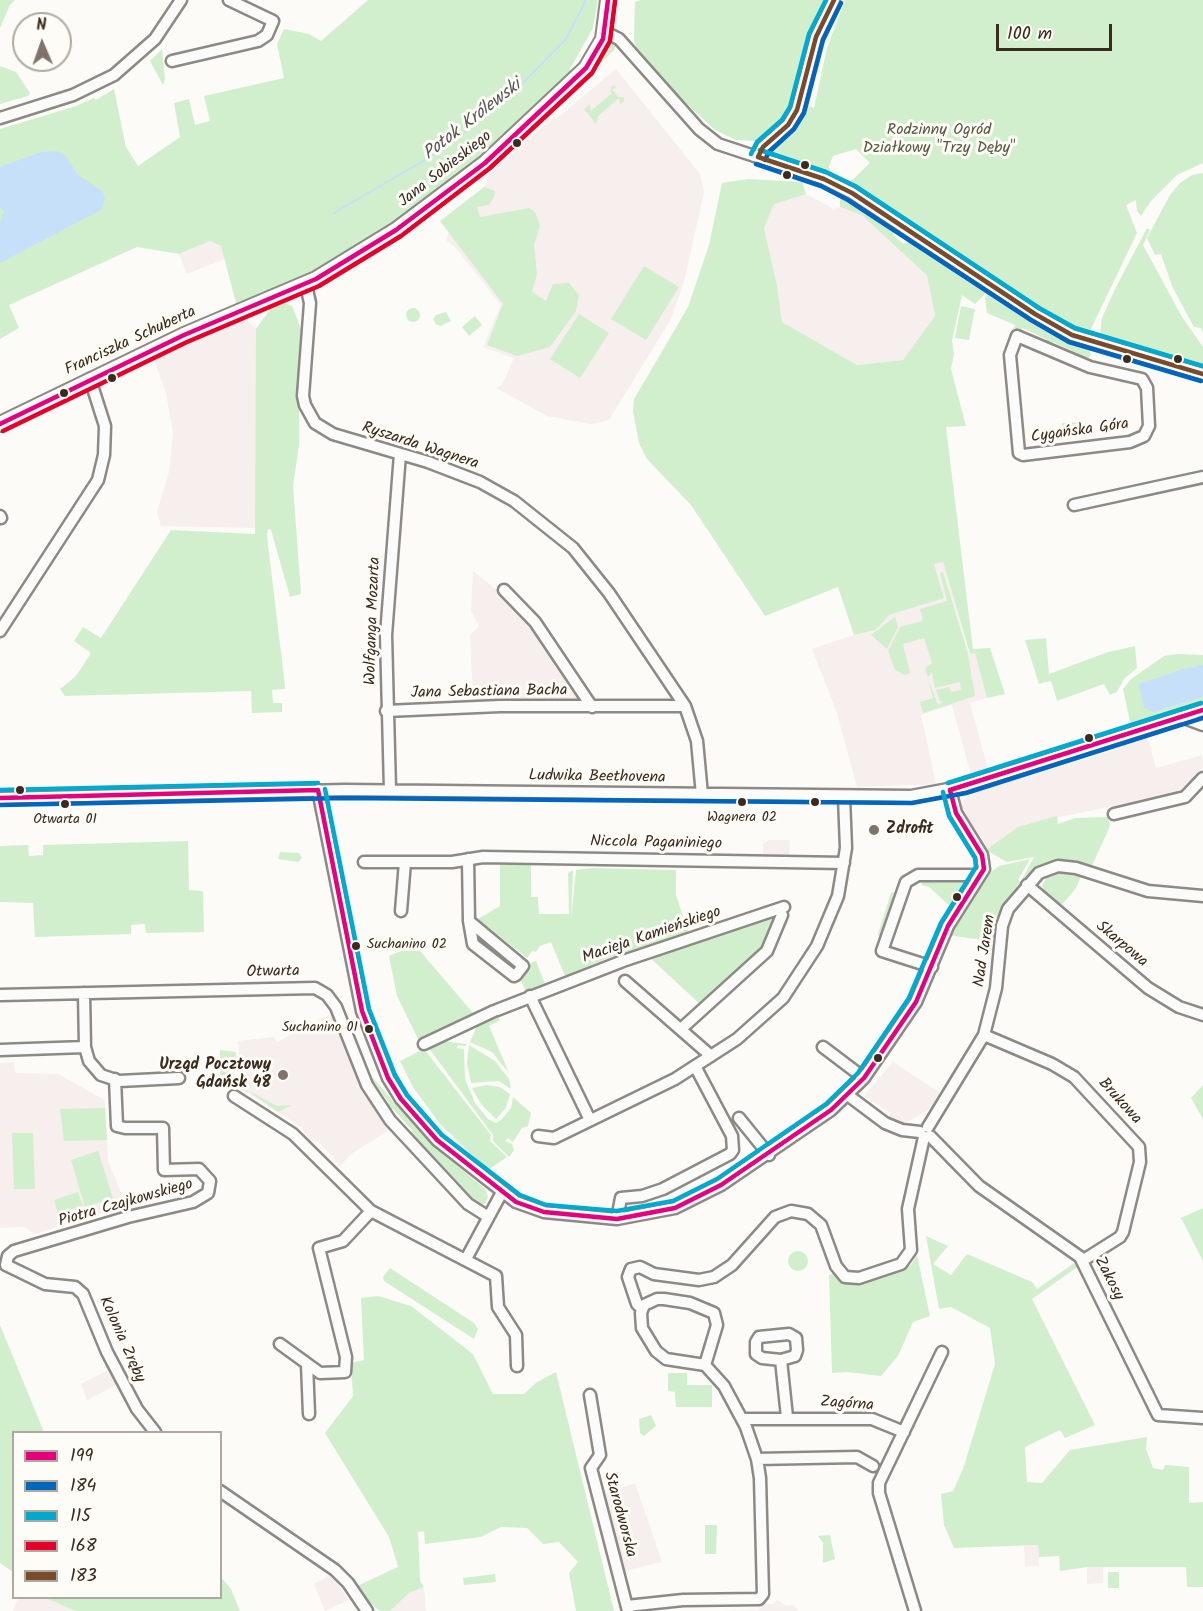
<!DOCTYPE html>
<meta charset="utf-8">
<style>
body{margin:0}
#map{position:relative;width:1203px;height:1611px;overflow:hidden;background:#fcfbf8;font-family:Kalam,sans-serif}
canvas{display:block}
.legend{position:absolute;left:12px;top:1431px;width:210px;height:168px;box-sizing:border-box;background:#fdfcf7;border:2px solid #afa8a0;margin:0;padding:8px 10px;list-style:none;font-size:18px;color:#3b2a1e}
.legend li{display:flex;align-items:center;gap:12px;height:30px}
.legend b{width:30px;border:2px solid #afa8a0}
.north{position:absolute;left:12px;top:12px;width:60px;height:60px;box-sizing:border-box;background:#fdfcf7;border:2px solid #afa8a0;border-radius:50%;rotate:358deg;font-size:16px;font-weight:700;line-height:24px;text-align:center;color:#3b2a1e}
.north::after{content:'';display:block;margin:auto;width:21px;height:27px;background:#7f736a;clip-path:polygon(50% 0,100% 100%,50% 72%,0 100%)}
.scale{position:absolute;left:996px;top:24px;width:116px;height:27px;box-sizing:border-box;border:3px solid #3b2a1e;border-top:0;padding-left:8px;font-size:18px;line-height:21px;white-space:nowrap;color:#3b2a1e;-webkit-text-stroke:4px #fdfcf7;paint-order:stroke}
</style>
<div id="map">
<canvas width="1203" height="1611"></canvas>
<ul class="legend">
<li><b style="height:8px;background:#e5007d"></b>199</li>
<li><b style="height:8px;background:#0065bd"></b>184</li>
<li><b style="height:8px;background:#00a9ce"></b>115</li>
<li><b style="height:8px;background:#e4002b"></b>168</li>
<li><b style="height:8px;background:#7a4b2a"></b>183</li>
</ul>
<div class="north">N</div>
<div class="scale">100 m</div>
</div>
<script>
const g = document.querySelector('canvas').getContext('2d');
g.lineJoin = 'round';
function paint(path, color) { g.fillStyle = color; g.fill(path, 'evenodd'); }
const poly = rows => new Path2D(rows.map(r => 'M' + r).join(''));
function strokePath(path, color, width, dash) { g.strokeStyle = color; g.lineWidth = width; g.lineCap = dash ? 'butt' : 'round'; g.setLineDash(dash || []); g.stroke(path); }
function write(font, color, halo, rows, align = 'center') {
  g.font = font + ' Kalam,sans-serif'; g.lineWidth = 6; g.setLineDash([]); g.textBaseline = 'middle'; g.strokeStyle = halo; g.fillStyle = color; for (const [text, x, y, turn = 0] of rows) {
    g.save(); g.translate(x, y); g.rotate((+turn || 0) * Math.PI / 180); g.textAlign = isNaN(turn) ? turn : align; if (halo) g.strokeText(text, 0, 0); g.fillText(text, 0, 0); g.restore();
  }
}
paint(poly([
 [616,69,700,174,704,192,684,282,671,319,609,420,591,424,547,416,496,388,502,385,514,358,483,347,501,305,455,247,446,240,453,220,487,183,487,176,555,116,556,119],
 [806,194,834,209,840,207,862,214,927,277,935,316,903,360,857,365,782,322,777,285,764,228,774,203],
 [210,241,221,246,225,259,187,274,179,254],
 [244,318,256,329,256,528,161,526,157,512,169,472,173,432,166,393,153,357],
 [943,561,969,654,975,653,987,698,970,703,988,769,971,775,952,705,921,715,936,784,857,787,837,713,812,649,854,635,846,609,870,601,865,584],
 [473,571,522,610,588,703,478,703,473,699,470,635,479,626,471,611],
 [1147,736,1156,768,1202,755,1203,768,1179,793,1141,804,1140,801,1044,820,1016,831,988,853,964,815,961,803,971,793,1112,751],
 [769,840,790,840,789,855,763,854,763,844],
 [333,1013,359,1087,391,1129,351,1154,340,1166,319,1142,311,1141,301,1127,242,1089,238,1041,274,1037,277,1042],
 [14,1062,15,1073,58,1074,105,1100,108,1161,126,1205,35,1234,25,1227,0,1228,0,1063],
 [893,1062,942,1094,930,1109,904,1124,892,1120,888,1116,890,1113,864,1096],
 [108,1370,116,1385,87,1400,81,1384],
 [635,1483,662,1562,624,1571,605,1494],
 [1038,1545,1039,1566,1025,1567,1024,1546],
 [1087,1567,1103,1567,1103,1583,1087,1584],
 [332,1574,348,1600,325,1611,314,1584],
 [424,1587,426,1611,390,1611,409,1593],
 [18,1598,45,1598,76,1611,13,1611],
 [778,1600,786,1606,793,1605,799,1611,720,1611,759,1610,760,1604,773,1604]
]), '#f7eeee');
paint(poly([
 [0,0,15,0,10,5,0,28],
 [368,0,598,0,593,28,570,69,572,73,437,195,325,270,236,303,221,246,210,241,179,254,137,247,9,305,19,328,0,339,0,129,76,106,94,98,96,100,114,89,126,147,138,166,180,137,174,103,189,99,195,125,210,121,204,96,284,78,277,44,284,29,309,34,321,41],
 [641,0,825,0,807,46,789,113,755,141,736,140,715,130,672,90,638,51,634,41,635,2],
 [845,0,1203,0,1203,163,1177,175,1151,201,1141,216,1137,211,1136,200,1126,205,1137,233,1088,335,1041,310,849,183,870,163,856,149,833,156,829,166,831,175,782,158,772,152,799,122,808,105,814,108,827,48],
 [611,44,616,45,614,50,559,105],
 [162,49,165,79,163,85,150,61],
 [0,66,16,72,30,93,28,96,0,104],
 [614,85,617,88,612,89,618,97,624,97,624,101,620,104,619,98,598,116,596,124,584,109,590,104,591,111,611,94,611,87],
 [1203,173,1203,333,1201,328,1194,327,1189,318,1172,286,1161,254,1155,255,1147,238,1170,195,1180,183,1192,175],
 [748,179,802,182,806,194,774,204,764,228,777,285,782,322,857,365,903,360,935,316,927,276,862,215,840,207,840,198,858,206,894,230,893,235,904,244,909,241,986,293,975,304,962,295,952,341,954,354,951,369,966,426,946,427,973,649,990,648,1005,694,987,698,975,653,970,654,943,562,934,564,944,598,889,615,875,630,854,635,838,587,765,616,691,505,647,459,639,443,633,411,634,399,688,307,709,245,722,183],
 [484,187,495,191,494,197,489,205,477,207,480,217,529,208,535,212,540,226,534,245,537,274,532,292,546,301,553,284,569,283,579,295,576,311,550,347,517,356,487,345,503,304,440,221],
 [1147,228,1150,230,1143,245,1182,317,1203,347,1203,369,1103,340,1100,334,1102,318,1115,289],
 [644,266,679,287,646,340,611,319],
 [990,288,1047,327,1087,347,1091,354,1089,358,1076,357,1077,353,1053,342,1050,347,1044,344,1046,339,1022,328,1019,333,1013,330,1015,325,987,313,985,298],
 [285,303,292,306,304,336,299,387,299,445,293,486,301,594,290,597,271,530,268,529,267,536,285,686,285,689,272,690,273,703,282,703,282,712,252,713,251,691,65,696,60,689,76,676,91,653,74,641,83,627,101,638,171,530,255,534,256,329,271,308],
 [961,306,975,309,969,340,955,338],
 '406 315a7 7 0 1 1 14 0a7 7 0 1 1-14 0Z',
 [446,312,451,321,440,326,436,324,433,319,436,315],
 [579,314,609,333,580,378,550,359],
 [475,316,482,325,469,336,462,327],
 [1139,361,1187,375,1187,378,1138,364],
 [1083,422,1083,432,1062,433,1062,423],
 [943,572,968,654,975,696,923,713,920,702,933,698,928,679,938,705,943,702,940,701,936,690,949,687,951,692,961,690,960,682,935,688,932,672,928,677,925,668,932,663,924,638,903,644,910,673,905,675,895,670,888,651,900,627,923,621,920,609,947,601,940,573],
 [895,617,898,627,887,649,871,635],
 [1046,638,1049,674,1108,652,1135,646,1137,668,1124,679,1117,692,1110,695,1104,684,1057,701,1051,681,1039,684,1025,640],
 [1178,654,1203,655,1203,703,1131,726,1123,689,1131,679,1164,656],
 [1057,816,1058,824,1075,818,1108,817,1110,826,1091,868,1040,868,1026,880,1023,878,1034,857,1007,862,986,850,1018,827],
 [188,841,189,890,203,891,204,932,146,933,145,924,131,925,131,934,35,937,33,903,0,902,0,846,28,845,29,856,43,855,43,845],
 [280,852,299,853,302,858,298,862,278,859],
 [1030,859,1018,880,1020,882,1000,912,995,942,948,935,974,888,988,874,999,866],
 [500,864,531,865,531,897,538,897,539,914,569,914,568,873,573,870,571,919,576,870,592,868,676,870,676,895,689,934,777,914,766,945,701,1005,648,956,619,966,613,956,565,976,551,942,540,946,536,952,532,951,527,958,478,919,500,906],
 [1062,871,1082,874,1076,888,1060,907,1046,893,1042,886,1048,874],
 [968,876,950,906,929,887,922,885,919,879],
 [898,891,881,939,878,934,891,893],
 [415,945,473,1013,420,1043,397,996,389,956],
 [536,961,545,984,526,992,519,976,528,964],
 [498,1016,500,1020,489,1026,509,1073,492,1052,470,1042,479,1021],
 [443,1041,466,1044,466,1046,458,1045,457,1048,464,1049,465,1079,475,1103,488,1119,496,1123,502,1119,511,1108,513,1097,531,1113,528,1126,522,1128,513,1142,508,1138,505,1141,512,1144,514,1150,509,1157,493,1141,493,1135,428,1047],
 [469,1045,495,1061,509,1079,511,1089,499,1081,471,1083,467,1064],
 [424,1049,491,1135,490,1141,507,1157,488,1170,440,1124,413,1087,400,1061],
 [220,1050,236,1052,235,1064,225,1078,220,1076],
 [373,1078,427,1140,486,1190,488,1197,485,1204,472,1202,411,1137,412,1130,393,1109,388,1112,384,1107,389,1103,374,1082,370,1085],
 [487,1085,500,1087,510,1094,506,1108,496,1119,481,1104,472,1088],
 [1203,1085,1203,1119,1191,1098],
 [245,1089,277,1106,292,1105,278,1112],
 [105,1108,107,1140,64,1141,60,1109],
 [12,1133,33,1133,35,1189,14,1189],
 [98,1151,113,1198,85,1207,71,1160],
 [78,1192,83,1206,58,1213,54,1200],
 [1203,1208,1203,1261,1181,1218],
 [926,1236,948,1246,933,1264,951,1275,967,1254,1032,1282,1037,1289,1077,1261,1079,1266,1032,1299,1095,1425,1065,1438,1060,1430,1025,1447,1027,1482,1042,1483,1070,1450,1147,1437,1146,1449,1153,1468,1163,1470,1165,1465,1189,1467,1189,1503,1203,1502,1203,1587,1187,1587,1186,1567,1087,1567,1060,1571,1059,1556,1039,1557,1038,1545,954,1548,944,1525,941,1494,953,1491,963,1469,995,1364,990,1328,951,1307,939,1309],
 '788 1261a10 10 0 1 1 20 0a10 10 0 1 1-20 0Z',
 [917,1255,930,1316,913,1322,898,1356,881,1376,847,1372,832,1373,829,1275,834,1273,842,1281,856,1284,911,1265],
 [390,1268,474,1323,478,1329,474,1339,384,1281,383,1277],
 [378,1296,411,1306,473,1354,493,1394,524,1394,537,1382,556,1372,614,1611,576,1611,569,1573,578,1562,559,1542,543,1544,527,1528,501,1527,481,1537,425,1544,424,1531,418,1532,420,1581,424,1587,409,1593,390,1611,380,1611,367,1600,357,1586,398,1567,389,1537,325,1433,353,1396,351,1363,364,1360,361,1298],
 [0,1325,44,1432,14,1432,13,1572,0,1563],
 [668,1373,687,1373,687,1385,712,1385,712,1407,676,1407,675,1392,668,1391],
 [651,1415,656,1426,644,1436,640,1433,639,1419],
 [705,1525,717,1525,716,1554,705,1554],
 [830,1535,835,1559,823,1563,823,1543,818,1536],
 [1108,1572,1119,1572,1119,1588,1108,1588],
 [495,1574,496,1582,464,1585,463,1578],
 [221,1577,231,1589,240,1611,76,1611,45,1598,220,1598]
]), '#d1efcd');
paint(poly([
 [57,151,65,155,78,175,102,191,105,198,101,210,0,263,0,223,4,211,0,207,0,167,41,152],
 [1203,665,1203,697,1153,712,1144,708,1139,684,1183,669]
]), '#c7e0f9');
strokePath(poly([
 [334,213,442,150,509,97,566,39,586,0]
]), '#c7e0f9', 2);
const minor = poly([
 [605,32,619,39,699,129,718,144,824,179,852,193,1035,314,1072,335,1203,374],
 [172,61,258,41,267,35,273,21,229,0],
 [0,118,73,95,114,75,155,39,181,0],
 [758,157,763,147,788,125,797,110,816,37,834,0],
 [306,285,310,303,303,396,305,405,315,423,333,434,428,462,480,482,514,501,573,548,609,593,685,706,697,741,702,795],
 [1017,336,1090,367,1142,379,1147,388,1149,426,1144,436,1130,442,1023,455,1019,453,1010,355,1017,336],
 [1074,505,1203,477],
 [0,516,1,518],
 [504,590,535,622,592,707],
 [0,631,98,480,104,455,105,426,90,379],
 [386,711,500,706,685,706],
 [1181,717,1203,725],
 [318,790,362,1011,388,1078,401,1099,437,1140,516,1202,544,1212,617,1219,675,1208,721,1185,831,1110,864,1078,916,1002,948,926,984,869,982,855,956,813,950,790],
 [390,790,386,635,400,454],
 [0,798,345,790,911,796,964,786,1203,710],
 [1114,814,1185,797,1203,778],
 [468,859,469,921,523,966,516,975,514,976,473,944,469,921],
 [364,862,452,862,483,857,844,863],
 [1027,885,1148,988,1179,1007,1203,1015],
 [401,911,405,862],
 [932,967,882,951,906,882,918,875,980,875],
 [625,981,711,1056],
 [84,993,85,1047,89,1061,101,1075,119,1081,179,1078],
 [0,995,315,988,327,995,336,1007,367,1085,390,1120,468,1204,487,1216],
 [530,996,590,1120],
 [497,1010,623,961,784,907],
 [681,1029,767,951,782,915],
 [984,1035,1052,1064,1074,1077,1139,1147,1140,1162,1123,1232,1120,1237,1082,1261],
 [424,1044,494,1011],
 [823,1047,864,1078],
 [0,1050,85,1047],
 [115,1079,117,1126,125,1128,163,1128,164,1170,199,1169,210,1181,208,1193,193,1202,128,1217,14,1251,8,1256,6,1265,45,1284,75,1287,83,1294,107,1352,137,1409,155,1432],
 [234,1096,293,1134,371,1211,496,1276,498,1307,516,1335,517,1366],
 [849,1096,885,1123,902,1130,920,1132],
 [739,1118,769,1155],
 [928,1127,984,1035,996,988,1002,926,1008,909,1039,873,1058,866,1076,868,1148,891,1203,896],
 [538,1136,554,1138,675,1079,737,1039,783,998,817,946,838,896,846,848,844,797],
 [930,1136,979,1186,1080,1257,1158,1415,1203,1418],
 [617,1219,621,1198,642,1196,663,1189,730,1154,733,1150,732,1136,695,1066],
 [466,1259,501,1194],
 [642,1309,637,1304,628,1277,631,1269,640,1267,654,1274,699,1280,714,1277,732,1265,775,1217,791,1211,808,1214,821,1225,836,1266,845,1277,859,1278,901,1264,911,1250,908,1209,924,1137],
 [789,1334,796,1338,797,1350,795,1356,781,1360,762,1358,756,1354,756,1342,759,1337,789,1334],
 [280,1344,320,1373,345,1372,346,1357,319,1248,343,1241,371,1211],
 [781,1360,787,1417],
 [307,1364,309,1414],
 [590,1395,600,1455,591,1468,628,1611],
 [742,1419,872,1419,904,1432],
 [757,1459,857,1457,873,1466],
 [220,1491,335,1570,348,1583,367,1611],
 [627,1606,683,1600,759,1599,763,1594,760,1478,757,1459,746,1427,724,1386,705,1365,666,1359,656,1351,642,1328,641,1313,644,1305,657,1299,664,1299,690,1303,714,1313,717,1325,705,1365],
 [915,1611,879,1493,879,1483,942,1352]
]);
const major = poly([
 [0,424,184,335,316,279,396,230,485,163,586,68,603,39,608,0]
]);
strokePath(minor, '#8d8985', 15);
strokePath(major, '#8d8985', 18);
strokePath(minor, '#fbfbf9', 10);
strokePath(major, '#fbfbf9', 14);
strokePath(poly([
 [0,424,184,335,316,279,396,230,485,163,586,68,603,39,608,0],
 [318,790,362,1011,388,1078,401,1099,437,1140,516,1202,544,1212,617,1219,675,1208,721,1185,831,1110,864,1078,916,1002,948,926,984,869,982,855,956,813,950,790],
 [950,790,1203,710],
 [0,798,318,790]
]), '#e5007d', 4.5);
strokePath(poly([
 [765,160,769,152,794,129,804,113,823,40,841,3],
 [756,164,821,186,848,200,1031,320,1069,342,1201,381],
 [0,805,345,798,912,803,966,793,1203,718]
]), '#0065bd', 4.5);
strokePath(poly([
 [760,150,826,172,855,186,1039,308,1075,328,1203,366],
 [751,154,757,142,782,120,790,107,809,34,826,0],
 [948,783,1201,703],
 [325,789,369,1009,395,1075,407,1095,442,1135,520,1195,546,1205,617,1211,673,1201,717,1179,826,1104,858,1073,909,998,941,923,976,867,975,858,949,816,943,792],
 [0,790,318,783]
]), '#00a9ce', 4.5);
strokePath(poly([
 [3,431,187,342,319,286,401,236,490,168,592,73,610,41,615,1]
]), '#e4002b', 4.5);
strokePath(poly([
 [834,0,816,37,797,110,788,125,763,147,758,157,824,179,852,193,1035,314,1072,335,1203,374]
]), '#7a4b2a', 4.5);
for (const [x, y, r, color] of [
 [517,143,5,"#3b2a1e"],
 [805,165,5,"#3b2a1e"],
 [787,175,5,"#3b2a1e"],
 [1127,359,5,"#3b2a1e"],
 [1178,359,5,"#3b2a1e"],
 [112,378,5,"#3b2a1e"],
 [64,393,5,"#3b2a1e"],
 [1089,738,5,"#3b2a1e"],
 [20,790,5,"#3b2a1e"],
 [742,802,5,"#3b2a1e"],
 [815,802,5,"#3b2a1e"],
 [65,804,5,"#3b2a1e"],
 [874,830,6,"#7f736a"],
 [957,897,5,"#3b2a1e"],
 [356,946,5,"#3b2a1e"],
 [369,1029,5,"#3b2a1e"],
 [878,1058,5,"#3b2a1e"],
 [283,1075,6,"#7f736a"]
]) { const dot = new Path2D(); dot.arc(x, y, r, 0, 2 * Math.PI); g.fillStyle = color; g.fill(dot); strokePath(dot, '#fdfcf7', 2); }
write('14px', '#3b2a1e', '#fdfcf7', [
 ["Wagnera 02",742,819],
 ["Otwarta 01",65,821],
 ["Suchanino 02",367,946,"left"],
 ["Suchanino 01",358,1029,"right"]
]);
write('16px', '#585941', '#fdfcf7', [
 ["Rodzinny Ogród",939,131],
 ["Działkowy \"Trzy Dęby\"",939,149]
]);
write('16px', '#3b2a1e', '#fdfcf7', [
 ["Jana Sobieskiego",446,170,-38],
 ["Franciszka Schuberta",131,342,-25],
 ["Cygańska Góra",1080,432,-8],
 ["Ryszarda Wagnera",420,447,18],
 ["Wolfganga Mozarta",374,621,-88],
 ["Jana Sebastiana Bacha",489,693,-1],
 ["Ludwika Beethovena",597,778,1],
 ["Niccola Paganiniego",656,844,1],
 ["Macieja Kamieńskiego",652,936,-19],
 ["Skarpowa",1121,945,40],
 ["Nad Jarem",986,951,-81],
 ["Otwarta",273,973,-1],
 ["Brukowa",1119,1102,48],
 ["Piotra Czajkowskiego",126,1204,-16],
 ["Zakosy",1108,1279,63],
 ["Kolonia Zręby",121,1340,66],
 ["Zagórna",847,1405,4],
 ["Starodworska",619,1515,75]
]);
write('bold 16px', '#3b2a1e', '#fdfcf7', [
 ["Zdrofit",886,830],
 ["Urząd Pocztowy",271,1066,"right"],
 ["Gdańsk 48",271,1084,"right"]
], 'left');
write('italic 18px', '#585555', '#fdfcf7', [
 ["Potok Królewski",473,121,-38]
]);
</script>
